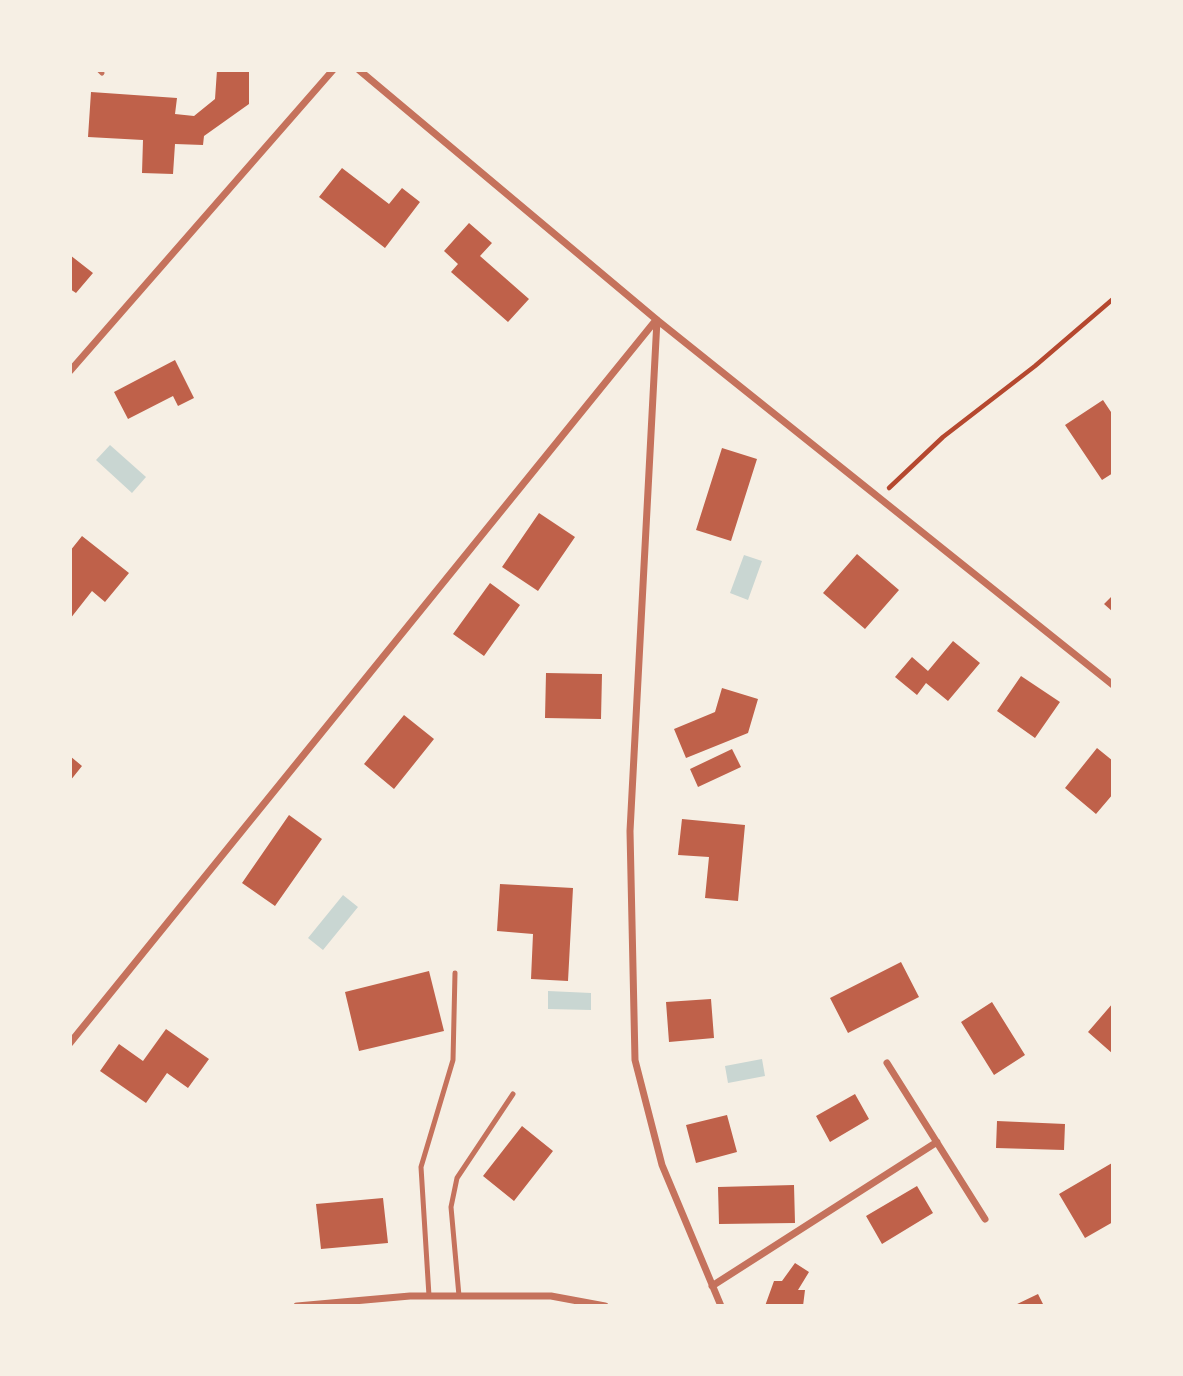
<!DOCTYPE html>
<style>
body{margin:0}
#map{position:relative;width:1183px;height:1376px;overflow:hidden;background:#f6efe4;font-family:"Alegreya Sans",sans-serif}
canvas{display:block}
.frame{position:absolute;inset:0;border:72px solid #f6efe4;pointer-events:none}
</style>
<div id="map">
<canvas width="1183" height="1376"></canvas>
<div class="frame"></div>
</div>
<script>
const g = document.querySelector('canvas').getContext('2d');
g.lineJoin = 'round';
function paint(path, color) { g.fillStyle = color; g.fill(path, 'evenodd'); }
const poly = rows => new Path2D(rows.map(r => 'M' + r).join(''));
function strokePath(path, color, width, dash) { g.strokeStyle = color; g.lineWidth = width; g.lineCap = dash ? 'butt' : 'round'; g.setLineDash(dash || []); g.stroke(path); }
paint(poly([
 [110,445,146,477,132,493,96,460],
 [744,555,762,561,748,600,730,593],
 [343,895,358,907,323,950,308,938],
 [548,991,591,993,591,1010,548,1009],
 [762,1059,765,1076,728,1083,725,1066]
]), '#c9d6d2');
paint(poly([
 [217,70,249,70,249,104,204,136,203,145,175,144,173,174,142,173,143,140,88,137,91,92,177,98,175,114,194,116,215,99],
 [342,168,389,204,402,188,420,202,385,248,319,197],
 [469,223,492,243,480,256,529,299,508,322,451,272,458,264,444,251],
 [70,255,93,273,76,293,70,289],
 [175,360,194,398,178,406,173,396,128,419,114,392],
 [1103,400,1113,415,1113,473,1102,480,1065,425],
 [722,448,757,459,731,541,696,530],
 [539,513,575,537,538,591,502,567],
 [82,536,129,573,105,602,92,591,70,619,70,551],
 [857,554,899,590,865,629,823,593],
 [490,583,520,605,484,656,453,634],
 [1113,595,1113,612,1104,604],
 [953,641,980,663,948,701,926,683,917,695,895,677,912,657,928,671],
 [546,673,602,674,601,719,545,718],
 [1021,676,1060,702,1035,738,997,711],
 [722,688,758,699,748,733,686,758,674,729,715,712],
 [404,715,434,739,394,789,364,764],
 [1097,748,1113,761,1113,794,1096,814,1065,788],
 [732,749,741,767,698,787,690,769],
 [70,756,82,766,70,781],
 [289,815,322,839,275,906,242,883],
 [682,819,745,825,738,901,705,898,709,857,678,855],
 [500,884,573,888,568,981,531,979,533,934,497,931],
 [901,962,919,997,848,1033,830,998],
 [429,971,444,1031,359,1051,345,992],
 [711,999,714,1038,669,1042,666,1002],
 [992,1002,1025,1055,994,1075,961,1022],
 [1113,1003,1113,1054,1088,1032],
 [166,1029,209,1059,188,1088,167,1073,146,1103,100,1071,119,1044,143,1061],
 [855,1094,869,1119,830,1142,816,1116],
 [727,1115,737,1152,696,1163,686,1125],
 [997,1121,1065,1124,1064,1150,996,1148],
 [522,1126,553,1151,514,1201,483,1176],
 [1112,1163,1113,1222,1085,1238,1059,1194],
 [794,1185,795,1223,719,1224,718,1187],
 [917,1186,933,1213,882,1244,866,1216],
 [383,1198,388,1243,321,1249,316,1204],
 [795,1263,809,1272,798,1290,805,1290,803,1306,765,1306,774,1281,782,1281],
 [1038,1294,1044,1306,1013,1306]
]), '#bf614a');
strokePath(poly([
 [889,488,943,437,1035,366,1113,299]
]), '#b5482f', 4.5);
strokePath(poly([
 [99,70,102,73],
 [429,1296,421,1167,453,1060,455,973],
 [459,1296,451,1207,457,1178,513,1094]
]), '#c5725c', 5);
strokePath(poly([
 [359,70,657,320,1113,685],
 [657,320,630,831,635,1060,662,1165,721,1306],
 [70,371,333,70],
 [70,1043,656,320],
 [887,1063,985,1219],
 [712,1286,937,1142],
 [297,1306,410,1296,551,1296,605,1306]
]), '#c5725c', 7);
</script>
